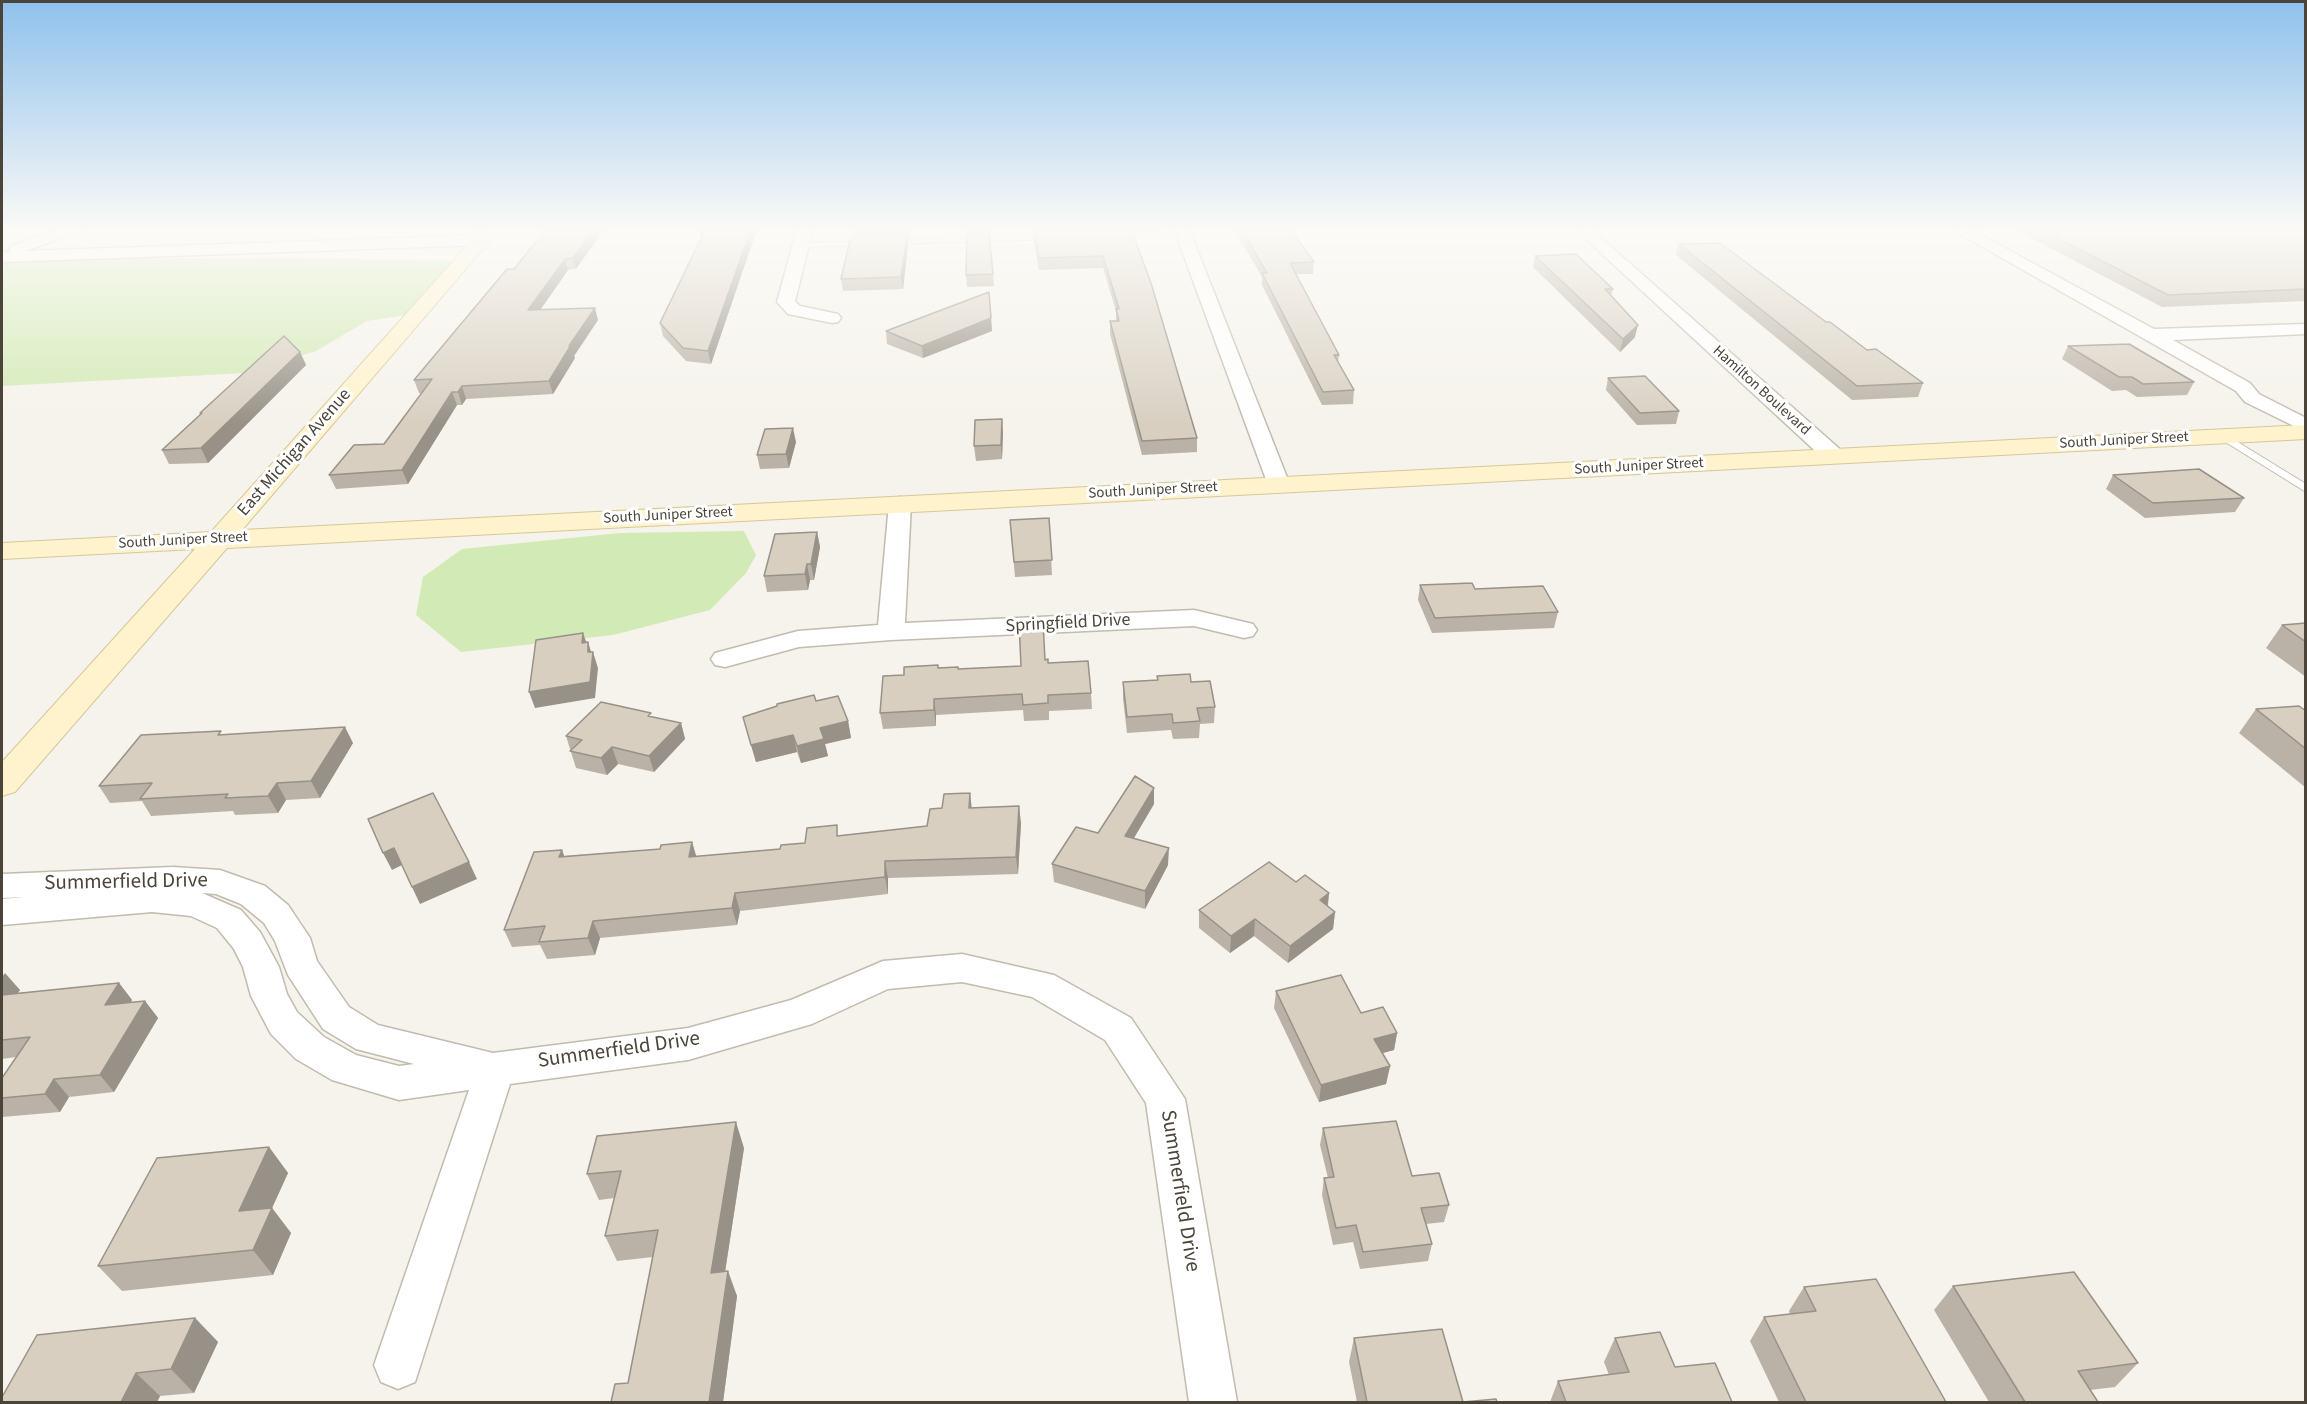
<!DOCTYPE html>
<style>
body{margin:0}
#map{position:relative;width:2307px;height:1404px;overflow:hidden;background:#f6f3ec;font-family:"Source Sans 3",sans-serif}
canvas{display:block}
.frame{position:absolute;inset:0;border:3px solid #4b4439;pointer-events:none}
</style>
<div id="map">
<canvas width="2307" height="1404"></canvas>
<div class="frame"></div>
</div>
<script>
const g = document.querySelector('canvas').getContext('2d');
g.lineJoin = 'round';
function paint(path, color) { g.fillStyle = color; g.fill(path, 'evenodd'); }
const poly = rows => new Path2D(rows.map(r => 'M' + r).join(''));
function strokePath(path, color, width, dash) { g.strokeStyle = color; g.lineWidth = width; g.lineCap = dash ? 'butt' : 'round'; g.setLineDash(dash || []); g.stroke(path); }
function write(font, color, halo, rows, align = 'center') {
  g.font = font + ' "Source Sans 3",sans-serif'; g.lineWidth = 6; g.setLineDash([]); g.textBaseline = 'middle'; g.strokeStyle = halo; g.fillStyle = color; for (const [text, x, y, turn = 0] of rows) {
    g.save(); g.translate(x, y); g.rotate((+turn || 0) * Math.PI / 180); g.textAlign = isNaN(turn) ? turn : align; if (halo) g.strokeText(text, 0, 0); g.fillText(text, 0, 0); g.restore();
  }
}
paint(poly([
 [290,258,453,261,406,315,367,321,316,351,245,373,2,386,2,260],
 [744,531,756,555,746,573,710,610,613,635,461,652,416,615,423,577,462,549,620,533]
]), '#d2eab5');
const lane = poly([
 [1183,231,1186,231,1186,235,1116,237,1112,235,1116,233,1183,231],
 [1052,235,1056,237,1055,239,891,244,887,242,891,240,1052,235],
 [866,241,869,241,869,245,800,247,796,245,800,243,866,241],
 [2223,433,2306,484,2306,492,2219,438,2218,436,2223,433]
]);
const street = poly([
 [60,229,88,229,85,232,61,238,25,251,481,235,489,240,481,245,2,262,2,252,11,252,9,249,11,246,60,229],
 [797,229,813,229,795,301,800,306,838,314,841,318,838,322,832,323,788,314,777,302,797,229],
 [1174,229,1189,229,1290,485,1287,490,1279,492,1271,490,1268,485,1174,229],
 [1575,229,1591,229,1842,451,1845,456,1842,461,1834,462,1826,461,1575,229],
 [1951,229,1970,229,2154,329,2306,324,2306,334,2173,340,2250,383,2259,394,2306,418,2306,432,2245,402,2236,391,1951,229],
 [900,497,908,499,911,504,905,623,1194,610,1253,624,1257,630,1253,636,1244,638,1194,626,891,640,799,647,725,667,715,665,711,659,715,653,798,631,878,625,889,504,892,499,900,497],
 [173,867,220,870,265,886,288,905,310,938,317,961,349,1007,378,1025,493,1053,688,1028,791,1000,883,961,962,954,1054,975,1131,1018,1185,1099,1237,1402,1189,1402,1146,1103,1105,1040,1032,997,962,982,888,989,812,1024,688,1060,510,1084,415,1382,398,1389,381,1382,374,1365,469,1090,399,1100,332,1080,296,1059,271,1034,251,996,243,967,234,949,217,928,191,916,152,912,2,925,2,899,24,897,2,898,2,874,173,867],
 [202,893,216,894,241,904,264,923,275,941,288,975,323,1029,356,1049,414,1064,399,1066,356,1055,324,1037,297,1012,287,994,279,967,260,932,241,910,202,893]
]);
const secondary = poly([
 [482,229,500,229,242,530,2306,425,2306,439,227,548,15,792,2,796,2,762,195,549,2,559,2,543,211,532,482,229]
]);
strokePath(lane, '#c2bbae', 2);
strokePath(street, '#c2bbae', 3);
strokePath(secondary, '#d6c79b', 2);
paint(lane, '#fff');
paint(street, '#fff');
paint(secondary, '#fff3cd');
paint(poly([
 [546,229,604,229,576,269,568,270,540,309,598,320,574,356,575,358,553,394,466,399,462,405,457,405,408,484,336,489,329,475,384,444,422,393,419,393,414,380,514,269],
 [757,229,711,364,686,361,663,336,660,323,701,239,699,230],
 [853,229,910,229,909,237,907,237,908,246,903,289,843,291,841,279,854,236],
 [968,229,989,229,994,286,967,287,966,275],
 [1032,229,1131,229,1197,438,1197,452,1142,455,1110,334,1110,321,1116,321,1116,311,1103,268,1039,270,1034,242,1034,233,1033,233],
 [1234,229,1290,229,1314,262,1313,274,1296,274,1339,355,1338,363,1354,390,1353,404,1322,405,1262,285,1262,277],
 [2014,229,2306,229,2306,301,2162,307],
 [1679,244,1826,322,1867,350,1923,383,1918,397,1852,400,1676,255],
 [1535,256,1613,289,1611,296,1635,337,1620,352,1533,267],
 [989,292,992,331,923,358,887,344,886,331],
 [2068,346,2194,382,2187,395,2137,397,2126,390,2112,391,2062,359],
 [300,352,306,365,208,463,169,464,162,450,201,414,200,413],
 [1608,378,1679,411,1676,424,1637,425,1606,390],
 [1003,432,1002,459,976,461,974,446],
 [796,442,789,468,760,469,757,455],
 [2113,475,2244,498,2235,512,2145,518,2106,489],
 [1049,518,1052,575,1015,577,1010,520],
 [817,532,820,547,814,580,810,580,808,590,767,592,764,576],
 [1420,585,1475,589,1558,612,1554,628,1432,633,1418,600],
 [2306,623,2306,677,2266,648,2282,625],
 [1045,660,1048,663,1091,693,1092,709,1049,711,1049,720,1024,721,1023,710,936,715,936,726,883,729,880,713,904,675,939,668,958,669,1021,666],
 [1157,676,1191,682,1215,707,1214,723,1200,724,1199,738,1173,739,1171,730,1127,733,1123,699,1123,682,1157,681],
 [816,701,848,721,851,738,825,744,828,756,801,763,797,752,756,762,743,717],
 [2256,709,2306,711,2306,788,2239,733],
 [652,717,681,723,685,739,654,772,618,764,607,775,576,768,566,736],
 [223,734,353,743,320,798,286,800,278,813,235,815,233,811,151,816,142,801,110,803,99,786],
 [1154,804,1134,838,1168,865,1145,909,1054,882,1052,864,1098,833],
 [972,808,1021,823,1018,874,888,878,888,894,740,911,737,925,600,938,595,955,547,959,540,945,512,947,504,930,562,850,564,856,660,849,692,842,696,856,780,849,839,836,927,826],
 [1296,882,1329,893,1328,906,1335,912,1333,929,1288,963,1254,936,1230,953,1199,928,1199,910],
 [2,973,20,990,18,993,119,983,132,1000,131,1002,145,1001,158,1018,114,1092,69,1097,60,1112,2,1117,2,1078,16,1057,2,1059],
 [1276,991,1361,1013,1397,1033,1394,1050,1382,1053,1390,1066,1386,1084,1319,1102,1274,1008],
 [1323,1128,1412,1176,1449,1205,1444,1222,1426,1224,1432,1244,1428,1261,1360,1269,1353,1242,1333,1245,1322,1195,1324,1178,1328,1178,1320,1145],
 [269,1147,288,1173,272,1208,291,1233,273,1275,122,1291,98,1266],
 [744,1148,725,1272,737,1296,723,1402,611,1402,628,1383,653,1257,617,1261,605,1236,614,1198,599,1200,587,1174],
 [1953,1286,2138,1363,2115,1387,2090,1390,2098,1402,1989,1402,1934,1310],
 [1804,1287,1946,1402,1779,1402,1750,1341,1764,1317,1790,1314,1789,1311],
 [195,1318,218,1342,194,1393,160,1396,157,1402,2,1402],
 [1354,1338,1463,1402,1497,1402,1357,1402,1349,1362],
 [1615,1338,1675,1367,1732,1402,1550,1402,1558,1381,1609,1375,1604,1362]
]), '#bab2a6');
paint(poly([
 [594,229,604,229,576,269,573,258],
 [751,229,757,229,711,364,708,351],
 [907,235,908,246,903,289,901,277],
 [565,259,568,270,532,322,528,310],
 [595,308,598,320,574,356,575,358,553,394,549,381,569,346],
 [991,318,992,331,923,358,922,346],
 [1638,325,1635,337,1620,352,1623,339],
 [300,352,306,365,208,463,201,448],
 [462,386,466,399,462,405,458,392],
 [452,392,457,405,408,484,402,470],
 [1002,419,1003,432,1002,459,1001,445],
 [793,428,796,442,789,468,786,454],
 [817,532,820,547,814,580,811,564],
 [807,564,810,580,808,590,805,574],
 [583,633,588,647,588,642,592,655,593,652,598,668,595,698,535,708,529,692,582,643],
 [934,699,936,715,936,726,934,710],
 [848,721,851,738,825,744,828,756,801,763,797,746,820,728],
 [681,723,685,739,654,772,649,756],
 [345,727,353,743,320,798,311,781],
 [793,735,797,752,756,762,751,745],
 [612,747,618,764,607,775,601,758],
 [277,783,286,800,278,813,268,796],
 [1154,788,1154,804,1125,853,1125,836],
 [970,793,972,810,969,808],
 [1019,806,1021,823,1018,874,1016,857],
 [692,842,697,859,689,857],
 [394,848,402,865,392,870,383,853],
 [1169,848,1168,865,1145,909,1145,891],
 [562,850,568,867,559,857],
 [885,861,888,878,888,894,885,877],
 [469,862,477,879,420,904,412,887],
 [735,893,740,911,737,925,732,908],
 [1329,893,1327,910,1320,900],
 [1335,912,1333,929,1288,963,1290,946],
 [1255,919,1254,936,1230,953,1231,936],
 [593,921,600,938,595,955,588,938],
 [5,973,20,990,3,1013,2,1012,2,978],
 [119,983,132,1000,119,1022,105,1005],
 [145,1001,158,1018,114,1092,100,1075],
 [1397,1033,1394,1050,1372,1056,1374,1039],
 [1390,1066,1386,1084,1319,1102,1321,1085],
 [54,1079,69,1097,60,1112,45,1094],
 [736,1122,744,1148,721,1298,711,1273],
 [269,1147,288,1173,272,1208,291,1233,273,1275,253,1250,239,1211],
 [728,1271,737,1296,723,1402,709,1402],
 [195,1318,218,1342,194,1393,171,1369],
 [136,1373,160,1396,157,1402,121,1402]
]), '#979187');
const building = poly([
 [546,229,594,229,573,258,565,259,528,310,595,308,569,346,571,345,549,381,462,386,458,392,452,392,402,470,329,475,354,445,384,444,432,379,414,380,507,269,514,269,546,229],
 [700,229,751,229,708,351,683,348,660,323,705,230,699,230,700,229],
 [1095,229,1131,229,1151,283,1197,438,1142,441,1110,321,1119,321,1116,309,1119,309,1103,256,1039,258,1034,231,1095,229],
 [1241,229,1290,229,1314,262,1290,263,1339,355,1334,355,1354,390,1323,392,1262,273,1267,273,1241,229],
 [2040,229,2306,229,2306,289,2168,295,2040,229],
 [989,232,993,274,966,275,967,233,989,232],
 [907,235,901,277,841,279,851,236,907,235],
 [1720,243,1826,322,1830,322,1867,350,1876,349,1923,383,1857,386,1679,244,1720,243],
 [1576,254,1613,289,1605,289,1638,325,1623,339,1535,256,1576,254],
 [989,292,991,318,922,346,886,331,989,292],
 [284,336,300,352,201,448,162,450,202,413,200,413,284,336],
 [2129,344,2194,382,2143,384,2132,377,2119,377,2068,346,2129,344],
 [1645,376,1679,411,1640,413,1608,378,1645,376],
 [1002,419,1001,445,974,446,975,420,1002,419],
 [793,428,786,454,757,455,765,429,793,428],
 [2199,469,2244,498,2153,503,2113,475,2199,469],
 [1049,518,1052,560,1014,562,1010,520,1049,518],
 [817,532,811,564,807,564,805,574,764,576,775,534,817,532],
 [1472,583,1475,589,1543,586,1558,612,1435,618,1420,585,1472,583],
 [1043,622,1045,660,1048,659,1048,663,1088,661,1091,693,1048,695,1048,703,1023,705,1022,694,934,699,934,710,880,713,883,676,904,675,904,667,938,665,938,668,958,667,958,669,1021,666,1019,623,1043,622],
 [2306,623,2306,642,2282,625,2306,623],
 [583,633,582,643,588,642,588,652,593,652,590,682,529,692,536,640,583,633],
 [1190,674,1191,682,1210,681,1215,707,1197,708,1200,721,1173,723,1172,714,1127,717,1123,682,1158,680,1157,676,1190,674],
 [814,695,816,701,838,696,848,721,820,728,824,739,797,746,793,735,751,745,743,717,777,706,777,704,814,695],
 [601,702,651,713,648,716,681,723,649,756,612,747,601,758,570,751,582,740,566,736,601,702],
 [2299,706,2306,711,2306,749,2256,709,2299,706],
 [345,727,311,781,277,783,268,796,225,798,228,794,140,799,152,783,99,786,141,735,221,731,218,735,345,727],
 [1135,776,1154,788,1125,836,1169,848,1145,891,1052,864,1076,827,1098,833,1135,776],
 [433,793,469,862,412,887,394,848,383,853,368,819,433,793],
 [970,793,969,808,1019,806,1016,857,885,861,885,877,735,893,732,908,593,921,588,938,539,942,545,926,504,930,534,852,562,850,559,857,660,849,661,845,692,842,689,857,780,849,781,845,805,843,807,828,837,825,837,836,927,826,930,809,942,808,944,794,970,793],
 [1269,862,1296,882,1305,875,1329,893,1320,900,1335,912,1290,946,1255,919,1231,936,1199,910,1269,862],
 [1341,975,1361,1013,1383,1007,1397,1033,1374,1039,1390,1066,1321,1085,1276,991,1341,975],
 [119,983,105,1005,145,1001,100,1075,54,1079,45,1094,2,1098,2,1078,30,1037,2,1040,2,995,119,983],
 [1396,1121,1412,1176,1439,1173,1449,1205,1421,1208,1432,1244,1363,1252,1356,1225,1336,1228,1324,1178,1334,1177,1323,1128,1396,1121],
 [736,1122,711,1273,728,1271,709,1402,611,1402,615,1384,628,1383,658,1230,605,1236,621,1171,587,1174,597,1136,736,1122],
 [269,1147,239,1211,272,1208,253,1250,98,1266,157,1158,269,1147],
 [2074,1272,2138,1363,2078,1371,2098,1402,2025,1402,1953,1286,2074,1272],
 [1876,1279,1946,1402,1806,1402,1764,1317,1816,1311,1804,1287,1876,1279],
 [195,1318,171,1369,136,1373,121,1402,2,1402,2,1397,37,1335,195,1318],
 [1442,1329,1463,1402,1496,1399,1497,1402,1367,1402,1354,1338,1442,1329],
 [1660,1332,1675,1367,1715,1363,1732,1402,1566,1402,1558,1381,1629,1372,1615,1338,1660,1332]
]);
paint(building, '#d8cfc1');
strokePath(building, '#979187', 1.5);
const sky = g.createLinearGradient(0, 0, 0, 425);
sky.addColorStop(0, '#8fc1ec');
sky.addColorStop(0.54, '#fbfaf6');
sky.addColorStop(1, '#fbfaf600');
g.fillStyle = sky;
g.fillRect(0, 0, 2307, 425);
write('15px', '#4b4439', '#fff', [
 ["Hamilton Boulevard",1761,391,42],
 ["South Juniper Street",2124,441,-3],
 ["South Juniper Street",1639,467,-3],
 ["South Juniper Street",1153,491,-3],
 ["South Juniper Street",668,516,-3],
 ["South Juniper Street",183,541,-3]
]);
write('18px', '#4b4439', '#fff', [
 ["East Michigan Avenue",295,453,-49],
 ["Springfield Drive",1068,624,-3]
]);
write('21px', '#4b4439', '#fff', [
 ["Summerfield Drive",126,883,-1],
 ["Summerfield Drive",619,1051,-8],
 ["Summerfield Drive",1179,1191,81]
]);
</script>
